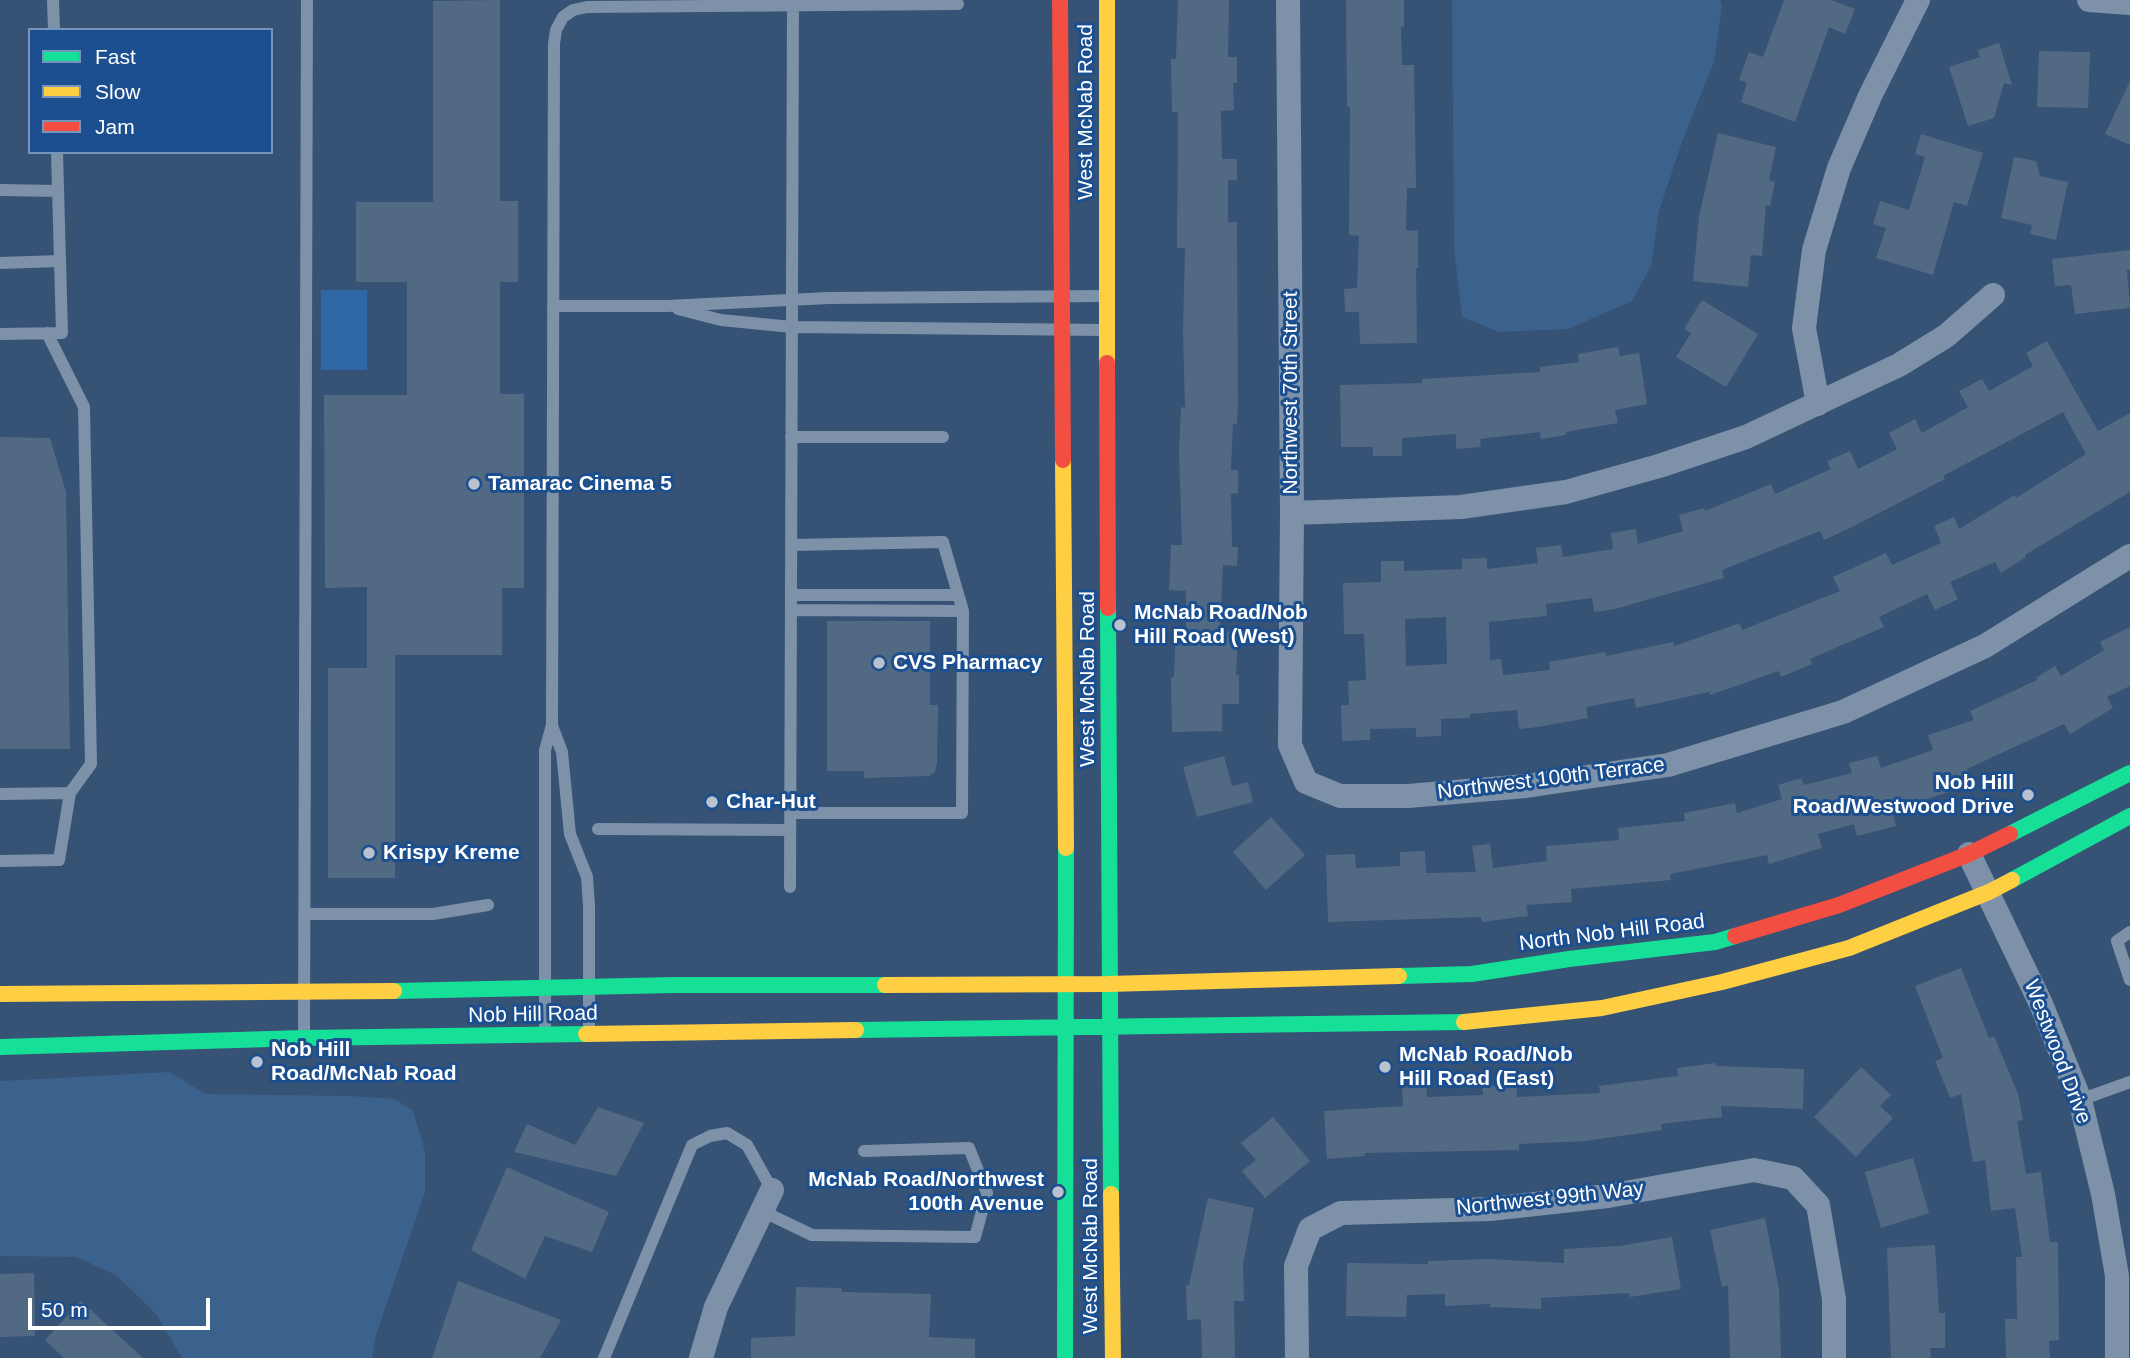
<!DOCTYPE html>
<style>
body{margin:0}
#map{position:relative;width:2130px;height:1358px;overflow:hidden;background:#365274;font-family:Helvetica,sans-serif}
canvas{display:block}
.legend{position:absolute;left:28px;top:28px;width:245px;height:126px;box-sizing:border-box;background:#1b4f8f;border:2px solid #7695bc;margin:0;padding:9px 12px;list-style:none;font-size:21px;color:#fff}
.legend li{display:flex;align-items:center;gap:14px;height:35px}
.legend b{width:35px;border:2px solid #7695bc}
.scale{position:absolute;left:28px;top:1298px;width:182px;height:32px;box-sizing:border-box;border:4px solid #fff;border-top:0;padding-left:9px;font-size:21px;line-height:24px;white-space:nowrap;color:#fff;-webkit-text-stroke:5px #1b4f8f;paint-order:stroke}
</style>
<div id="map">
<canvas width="2130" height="1358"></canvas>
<ul class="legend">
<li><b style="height:9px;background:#16e098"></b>Fast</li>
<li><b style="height:9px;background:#ffcf43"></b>Slow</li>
<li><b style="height:9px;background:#f24e42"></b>Jam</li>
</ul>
<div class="scale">50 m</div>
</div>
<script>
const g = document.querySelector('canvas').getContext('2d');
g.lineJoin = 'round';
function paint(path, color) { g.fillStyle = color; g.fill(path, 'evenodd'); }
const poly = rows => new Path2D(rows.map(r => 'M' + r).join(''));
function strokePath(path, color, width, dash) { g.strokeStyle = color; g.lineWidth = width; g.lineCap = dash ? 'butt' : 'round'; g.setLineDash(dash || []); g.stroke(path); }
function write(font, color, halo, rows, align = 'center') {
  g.font = font + ' Helvetica,sans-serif'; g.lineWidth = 6; g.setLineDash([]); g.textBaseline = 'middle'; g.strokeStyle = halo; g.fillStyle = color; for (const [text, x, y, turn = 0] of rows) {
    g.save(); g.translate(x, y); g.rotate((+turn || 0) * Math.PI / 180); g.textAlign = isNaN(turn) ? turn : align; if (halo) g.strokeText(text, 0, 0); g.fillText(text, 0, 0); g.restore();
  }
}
paint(poly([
 [321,290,367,290,367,370,321,370]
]), '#2f66a5');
paint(poly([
 [1452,0,1720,0,1722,5,1714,62,1682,142,1659,211,1651,266,1632,301,1568,329,1499,332,1462,317,1454,249],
 [169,1072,206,1094,350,1096,395,1099,413,1111,425,1152,425,1192,376,1335,372,1358,182,1358,156,1314,116,1275,76,1257,0,1256,0,1081]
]), '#3b618d');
paint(poly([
 [500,0,500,201,518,201,518,282,500,282,500,394,524,394,524,588,502,588,502,655,395,655,395,878,328,878,328,668,367,668,367,587,325,588,324,395,407,395,407,282,356,282,356,202,433,202,433,1],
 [1178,0,1229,0,1228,57,1237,57,1237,83,1233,83,1234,110,1221,111,1222,159,1237,159,1237,180,1228,180,1228,222,1237,222,1238,405,1237,424,1233,424,1231,470,1238,470,1238,493,1231,494,1232,547,1238,547,1237,566,1223,565,1220,631,1238,632,1236,675,1239,675,1239,704,1222,704,1222,731,1172,732,1171,677,1174,677,1176,627,1186,627,1186,591,1169,590,1171,545,1182,545,1179,453,1181,407,1185,408,1183,331,1185,248,1177,248,1178,112,1172,112,1171,59,1176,59],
 [1346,0,1404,0,1404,27,1401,27,1402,65,1414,65,1416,188,1407,188,1406,230,1418,231,1418,268,1416,268,1417,343,1360,344,1359,312,1345,312,1344,289,1357,288,1359,236,1349,235,1350,107,1347,107],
 [1784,0,1831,0,1855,9,1845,34,1829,27,1795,122,1741,102,1747,83,1739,80,1749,52,1763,57],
 [1999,43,2012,85,2004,83,1994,118,1968,126,1949,67,1980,57,1978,50],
 [2039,51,2090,52,2088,108,2037,107],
 [2130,81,2130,145,2105,134],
 [1718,133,1776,147,1769,180,1775,182,1770,206,1766,205,1762,256,1751,255,1748,287,1693,281,1699,216],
 [1921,134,1983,153,1967,206,1954,202,1933,275,1876,258,1886,228,1873,224,1880,201,1909,210,1925,157,1915,154],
 [2014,157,2036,161,2040,176,2068,182,2056,240,2030,234,2032,225,2001,218],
 [2130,250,2130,270,2127,270,2130,308,2075,314,2071,285,2055,286,2052,259],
 [1702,300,1758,334,1726,387,1676,357,1691,333,1684,329],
 [2047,341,2098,431,2130,413,2130,492,2025,555,2026,557,2001,573,1995,562,1950,582,1958,599,1935,610,1927,594,1879,617,1884,627,1810,659,1812,664,1781,677,1779,671,1710,695,1709,692,1636,708,1634,698,1586,707,1588,718,1538,727,1519,729,1517,710,1470,714,1470,718,1441,719,1441,736,1416,737,1416,728,1370,729,1370,740,1342,741,1341,705,1349,705,1348,681,1366,680,1364,634,1344,634,1343,583,1381,582,1381,561,1404,561,1404,571,1462,569,1462,559,1487,558,1487,569,1538,563,1536,548,1561,545,1563,557,1613,549,1611,533,1636,529,1638,544,1683,531,1679,515,1704,508,1705,511,1771,484,1775,494,1831,469,1827,461,1850,451,1858,469,1897,449,1889,433,1915,419,1922,433,1968,407,1959,391,1982,379,1989,391,2033,366,2026,353],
 [2063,412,2086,454,2016,498,2015,495,1959,529,1954,517,1934,526,1941,543,1892,565,1886,553,1833,577,1840,591,1742,630,1740,623,1674,646,1673,642,1606,656,1605,652,1549,662,1550,670,1503,675,1501,659,1490,660,1489,622,1547,616,1546,604,1592,598,1594,612,1615,609,1724,578,1722,570,1820,531,1824,540,1850,528,1945,479,1943,476],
 [1446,617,1447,664,1406,666,1405,619],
 [1618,347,1620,356,1639,353,1647,404,1615,410,1618,423,1566,432,1566,435,1541,439,1540,432,1480,439,1481,447,1456,449,1456,434,1402,438,1402,456,1373,456,1373,447,1341,447,1340,385,1422,383,1422,379,1540,372,1540,367,1579,362,1578,354],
 [0,437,50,438,66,492,70,749,0,749],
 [827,621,930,621,930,705,938,705,937,762,935,772,929,776,864,778,864,771,827,771],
 [2130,627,2130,686,2107,697,2113,708,2070,734,2064,724,1967,769,1972,784,1892,811,1896,826,1857,836,1854,824,1818,834,1822,848,1769,864,1767,855,1670,874,1671,880,1571,889,1572,902,1526,905,1528,916,1482,922,1481,917,1328,922,1326,855,1355,854,1356,868,1400,866,1400,852,1425,851,1426,873,1476,872,1472,846,1490,844,1493,868,1547,861,1546,846,1619,840,1618,828,1685,821,1684,813,1735,803,1737,813,1782,799,1778,785,1801,778,1804,785,1852,773,1849,763,1877,756,1881,768,1933,750,1928,735,1974,720,1970,711,2037,680,2036,678,2055,666,2061,676,2104,650,2100,642],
 [1224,756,1232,786,1248,782,1253,802,1197,817,1183,767],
 [1271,817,1305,855,1266,890,1233,852],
 [1961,968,1989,1038,1994,1036,2018,1094,2023,1120,2017,1121,2026,1174,2041,1172,2050,1242,2058,1242,2059,1340,2049,1341,2050,1358,2006,1358,2005,1319,2017,1319,2016,1257,2022,1257,2015,1208,1991,1211,1985,1160,1973,1162,1961,1094,1950,1098,1935,1061,1943,1058,1915,986],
 [1716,1063,1716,1066,1804,1069,1803,1109,1721,1106,1722,1117,1661,1124,1662,1130,1586,1141,1519,1144,1519,1150,1365,1153,1365,1156,1327,1159,1324,1111,1403,1106,1402,1086,1426,1085,1427,1097,1483,1095,1482,1086,1516,1085,1517,1097,1600,1093,1599,1086,1678,1076,1677,1068],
 [1861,1067,1891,1095,1880,1106,1893,1118,1856,1157,1814,1117],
 [598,1107,644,1123,616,1176,514,1152,527,1124,575,1145],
 [1273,1117,1310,1161,1265,1198,1242,1171,1256,1160,1241,1143],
 [1913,1158,1929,1213,1881,1228,1865,1172],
 [507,1167,609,1212,592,1252,545,1236,525,1279,471,1250],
 [1208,1198,1254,1208,1243,1264,1244,1301,1234,1301,1235,1358,1202,1358,1201,1319,1187,1320,1186,1285,1189,1285],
 [1765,1218,1779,1289,1781,1358,1730,1358,1728,1285,1722,1287,1710,1230],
 [1672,1237,1681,1289,1630,1297,1629,1293,1541,1298,1541,1309,1490,1307,1490,1304,1445,1306,1445,1294,1407,1295,1406,1317,1346,1316,1347,1263,1428,1264,1428,1261,1489,1259,1564,1263,1564,1249,1619,1246],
 [1935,1245,1939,1313,1945,1313,1945,1348,1930,1348,1931,1358,1891,1358,1887,1248],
 [34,1273,35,1336,0,1337,0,1274],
 [458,1281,561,1320,540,1358,432,1358],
 [796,1287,841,1288,842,1292,931,1294,929,1337,975,1339,975,1358,751,1358,751,1338,795,1336],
 [81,1301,143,1358,64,1358,45,1340]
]), '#526984');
strokePath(poly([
 [53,0,54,30],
 [0,190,58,191],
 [0,263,60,261],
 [553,306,667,306,829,298,1105,296],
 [678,309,721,320,792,327,1106,330],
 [0,334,62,333,57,152],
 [791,437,943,437],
 [791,595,958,595],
 [791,610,963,611],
 [552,726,562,752,570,834,587,877,589,906,589,1034],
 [0,794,70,793],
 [790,813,962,813,963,611,943,542,791,545],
 [598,829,790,830],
 [0,861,59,860,70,793,91,764,84,407,47,333],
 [790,887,793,4],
 [305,914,433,914,488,905],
 [2130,932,2117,941,2130,980],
 [545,1032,545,750,552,725,554,44,556,30,563,17,573,10,587,7,958,4],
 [304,1036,307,0],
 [2080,1100,2130,1082],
 [762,1211,812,1235,975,1237,987,1193,969,1148,864,1151],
 [604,1358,692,1145,710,1136,727,1133,747,1145,772,1190]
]), '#7d92a8', 12);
strokePath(poly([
 [1288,0,1292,513,1290,745,1306,782,1340,796,1408,796,1526,786,1668,765,1843,712,1985,646,2130,556],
 [2089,0,2130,3],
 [1818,404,1804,328,1814,250,1839,168,1870,96,1918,0],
 [1292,513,1461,507,1566,492,1659,466,1746,437,1899,365,1946,336,1993,295],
 [1969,854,2041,1004,2080,1100,2103,1194,2117,1276,2117,1358],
 [701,1358,716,1307,772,1190],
 [1297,1358,1296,1266,1310,1229,1341,1213,1490,1209,1608,1196,1754,1170,1793,1178,1818,1205,1834,1299,1834,1358]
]), '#7d92a8', 24);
strokePath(poly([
 [1108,608,1111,1194],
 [2010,834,2130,773],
 [2012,880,2130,816],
 [1399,976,1472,974,1569,959,1715,942,1735,936],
 [394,991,675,985,885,985],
 [856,1030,1464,1022],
 [0,1047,304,1038,586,1034],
 [1065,1358,1066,848]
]), '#16e098', 16);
strokePath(poly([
 [1107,0,1107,363],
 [1063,460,1066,848],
 [885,985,1108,984,1399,976],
 [0,994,394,991],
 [1464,1022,1602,1008,1722,982,1849,948,1989,892,2012,880],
 [586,1034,856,1030],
 [1111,1194,1113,1358]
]), '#ffcf43', 16);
strokePath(poly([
 [1060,0,1063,460],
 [1107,363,1108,608],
 [1735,936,1839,905,1969,854,2010,834]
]), '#f24e42', 16);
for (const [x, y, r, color] of [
 [474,484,7,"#b9c2ce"],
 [1120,625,7,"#b9c2ce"],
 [879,663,7,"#b9c2ce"],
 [2028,795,7,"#b9c2ce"],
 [712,802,7,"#b9c2ce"],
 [369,853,7,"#b9c2ce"],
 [257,1062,7,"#b9c2ce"],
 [1385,1067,7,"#b9c2ce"],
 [1058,1192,7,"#b9c2ce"]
]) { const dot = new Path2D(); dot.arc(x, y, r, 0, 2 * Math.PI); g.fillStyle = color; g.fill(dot); strokePath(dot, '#1b4f8f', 2.5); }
write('21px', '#fff', '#1b4f8f', [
 ["West McNab Road",1086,112,-90],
 ["Northwest 70th Street",1291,393,-90],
 ["West McNab Road",1088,679,-90],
 ["Northwest 100th Terrace",1551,779,-7],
 ["North Nob Hill Road",1612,933,-7],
 ["Nob Hill Road",533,1015,-1],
 ["Westwood Drive",2057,1052,69],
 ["Northwest 99th Way",1550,1199,-6],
 ["West McNab Road",1091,1246,-90]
]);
write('bold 21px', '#fff', '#1b4f8f', [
 ["Tamarac Cinema 5",488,484],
 ["McNab Road/Nob",1134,613],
 ["Hill Road (West)",1134,637],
 ["CVS Pharmacy",893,663],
 ["Nob Hill",2014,783,"right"],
 ["Road/Westwood Drive",2014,807,"right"],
 ["Char-Hut",726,802],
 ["Krispy Kreme",383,853],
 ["Nob Hill",271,1050],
 ["Road/McNab Road",271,1074],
 ["McNab Road/Nob",1399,1055],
 ["Hill Road (East)",1399,1079],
 ["McNab Road/Northwest",1044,1180,"right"],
 ["100th Avenue",1044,1204,"right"]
], 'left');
</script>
